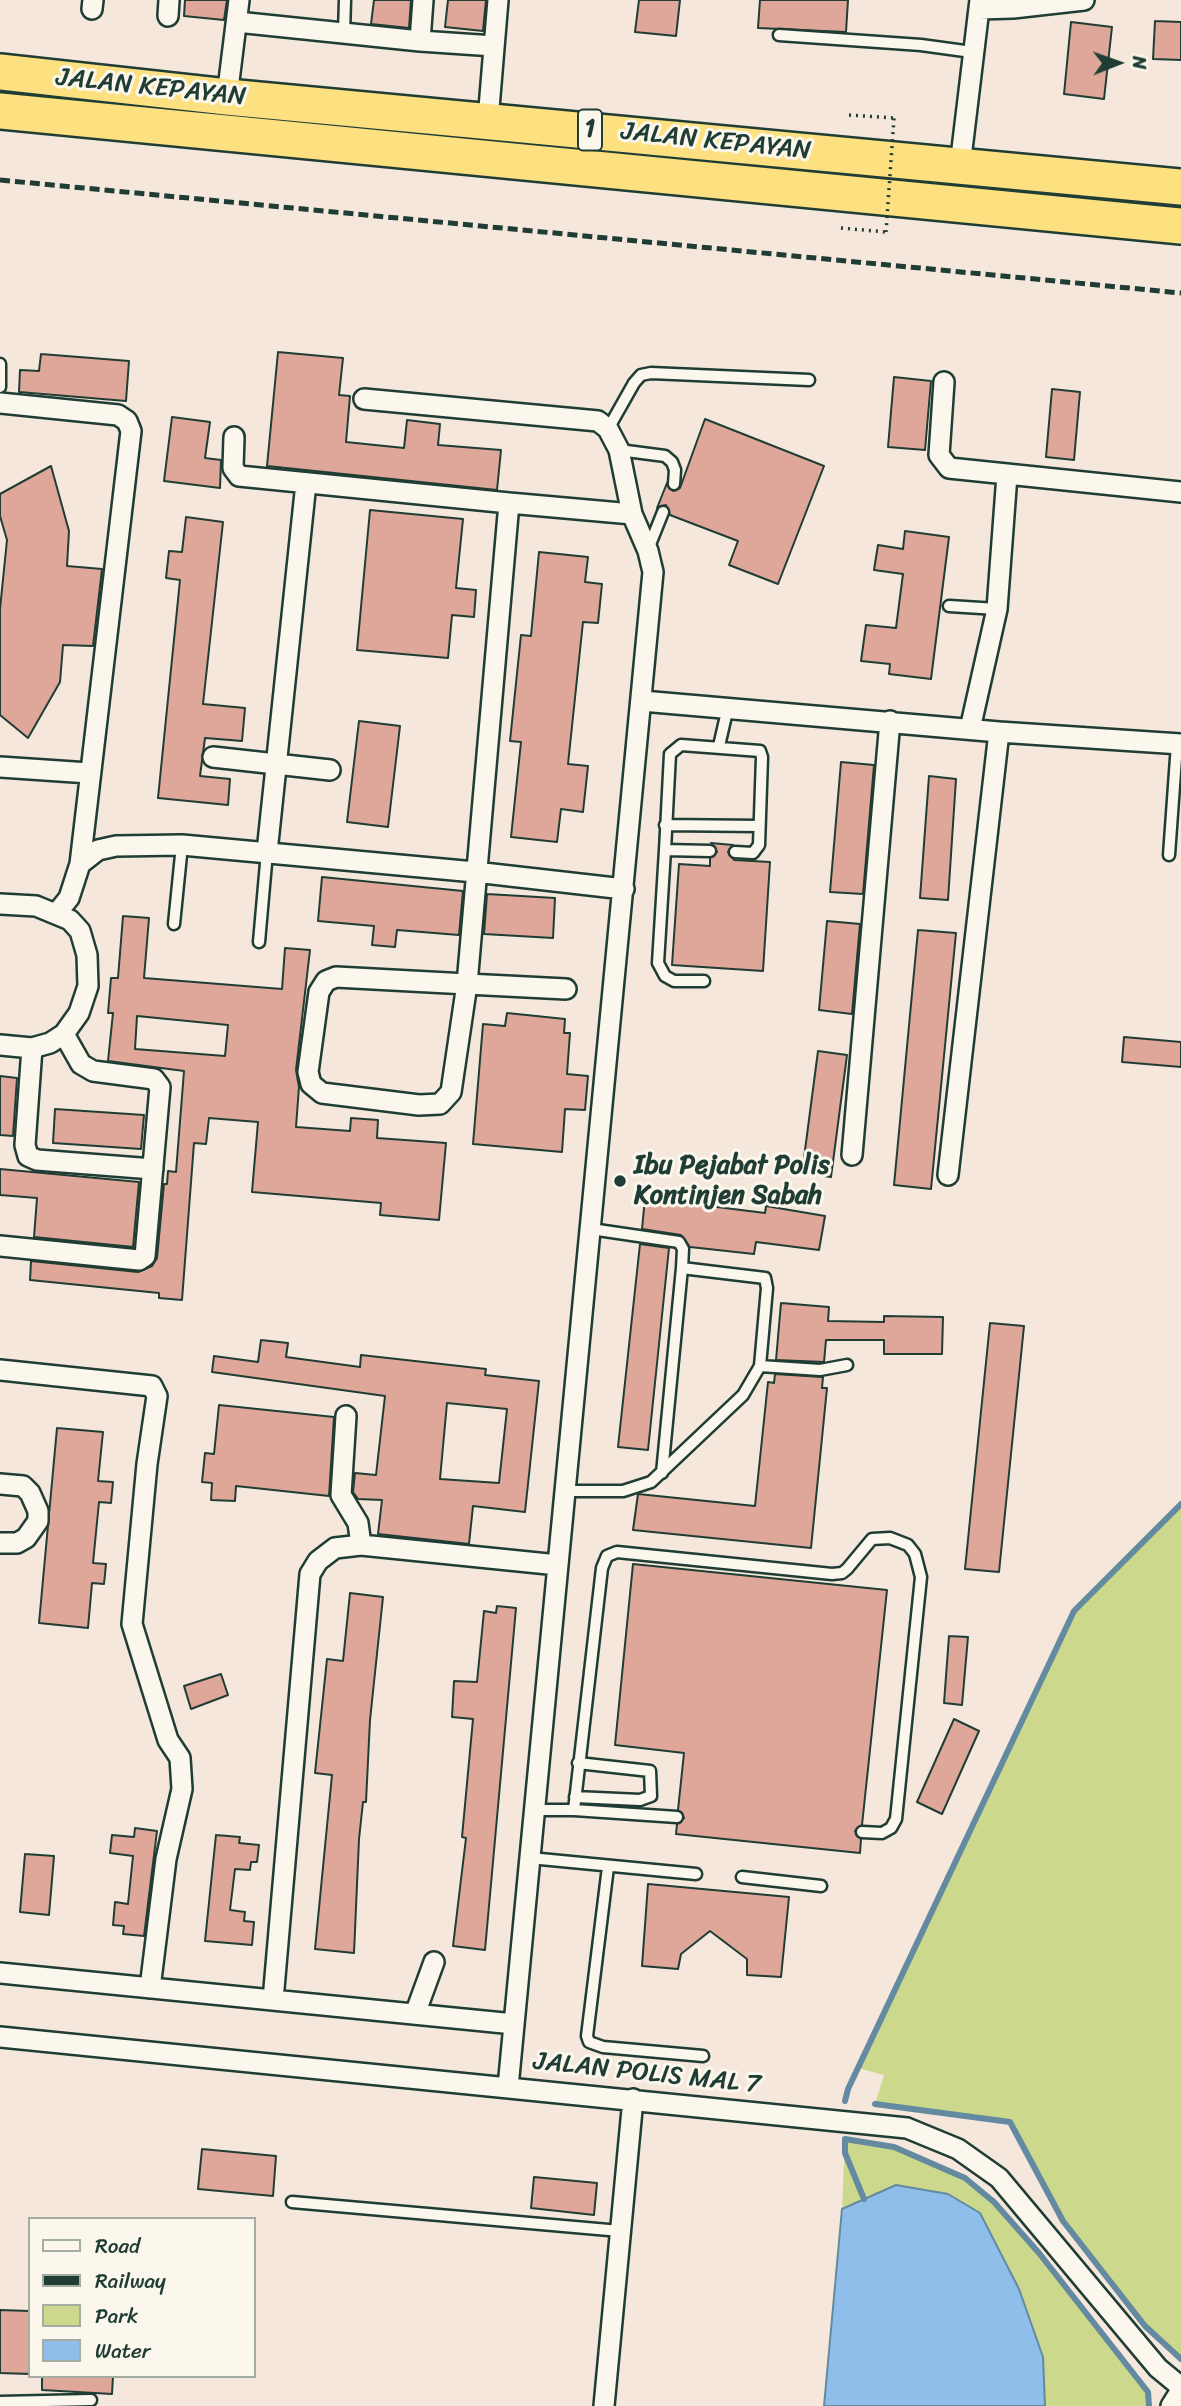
<!DOCTYPE html>
<style>
body{margin:0}
#map{position:relative;width:1181px;height:2406px;overflow:hidden;background:#f5e7db;font-family:Sriracha,sans-serif}
canvas{display:block}
.legend{position:absolute;left:28px;top:2217px;width:228px;height:161px;box-sizing:border-box;background:#fbf7ec;border:2px solid #a3ada2;margin:0;padding:9px 12px;list-style:none;font-size:21px;color:#1f3d34}
.legend li{display:flex;align-items:center;gap:14px;height:35px}
.legend b{width:35px;border:2px solid #a3ada2}
.north{position:absolute;left:1083px;top:28px;width:70px;height:70px;-webkit-text-stroke:5px #fbf7ec;paint-order:stroke;rotate:89deg;font-size:19px;font-weight:700;line-height:28px;text-align:center;color:#1f3d34}
.north::after{content:'';display:block;margin:auto;width:24px;height:32px;background:#1f3d34;clip-path:polygon(50% 0,100% 100%,50% 72%,0 100%)}
</style>
<div id="map">
<canvas width="1181" height="2406"></canvas>
<ul class="legend">
<li><b style="height:9px;background:#fbf7ec"></b>Road</li>
<li><b style="height:9px;background:#1f3d34"></b>Railway</li>
<li><b style="height:19px;background:#ccd98c"></b>Park</li>
<li><b style="height:19px;background:#90beea"></b>Water</li>
</ul>
<div class="north">N</div>
</div>
<script>
const g = document.querySelector('canvas').getContext('2d');
g.lineJoin = 'round';
function paint(path, color) { g.fillStyle = color; g.fill(path, 'evenodd'); }
const poly = rows => new Path2D(rows.map(r => 'M' + r).join(''));
function strokePath(path, color, width, dash) { g.strokeStyle = color; g.lineWidth = width; g.lineCap = dash ? 'butt' : 'round'; g.setLineDash(dash || []); g.stroke(path); }
function write(font, color, halo, rows, align = 'center') {
  g.font = font + ' Sriracha,sans-serif'; g.lineWidth = 6; g.setLineDash([]); g.textBaseline = 'middle'; g.strokeStyle = halo; g.fillStyle = color; for (const [text, x, y, turn = 0] of rows) {
    g.save(); g.translate(x, y); g.rotate((+turn || 0) * Math.PI / 180); g.textAlign = isNaN(turn) ? turn : align; if (halo) g.strokeText(text, 0, 0); g.fillText(text, 0, 0); g.restore();
  }
}
paint(poly([
 [0,86,72,98,965,181,1181,207,1181,213,34,97,0,92],
 [1181,1504,1181,2359,1145,2326,1063,2221,1010,2122,875,2104,884,2075,858,2068,1074,1611],
 [845,2139,894,2147,923,2158,965,2178,994,2202,1039,2253,1111,2348,1135,2373,1148,2392,1149,2406,1045,2406,1043,2357,1019,2289,980,2213,948,2194,842,2209]
]), '#ccd98c');
const water = poly([
 [896,2185,948,2194,980,2213,1019,2289,1043,2357,1045,2406,824,2406,842,2209,896,2185]
]);
paint(water, '#90beea');
strokePath(water, '#638aa1', 2);
strokePath(poly([
 [845,2101,848,2089,1074,1611,1181,1504],
 [875,2104,1010,2122,1063,2221,1145,2326,1181,2359],
 [864,2199,845,2153,845,2139,894,2147,965,2178,994,2202,1039,2253,1148,2392,1149,2406]
]), '#638aa1', 6);
const building = poly([
 [185,0,227,0,224,20,184,16,185,0],
 [374,0,411,0,409,28,371,24,374,0],
 [448,0,486,0,483,31,445,27,448,0],
 [639,0,680,0,676,36,635,32,639,0],
 [760,0,848,0,846,32,758,28,760,0],
 [1155,21,1181,22,1181,60,1153,59,1155,21],
 [1071,22,1112,27,1104,99,1064,94,1071,22],
 [278,352,343,358,339,395,350,396,346,442,404,448,407,420,440,424,438,445,501,450,497,490,267,466,278,352],
 [41,354,129,361,126,401,19,392,20,370,39,371,41,354],
 [894,377,931,381,925,450,888,447,894,377],
 [1052,389,1080,392,1074,460,1046,457,1052,389],
 [172,417,210,422,205,458,221,460,220,488,164,481,172,417],
 [705,419,824,466,778,584,729,565,738,541,670,515,666,505,657,508,667,483,673,491,680,488,705,419],
 [51,466,69,531,67,566,102,569,93,646,63,645,60,682,28,738,0,715,0,609,7,540,0,516,0,494,51,466],
 [370,510,463,519,456,588,476,590,474,617,452,615,448,658,357,650,370,510],
 [186,517,223,522,203,704,245,708,242,741,205,738,200,776,230,779,228,805,158,798,180,580,166,578,169,551,182,552,186,517],
 [905,531,949,537,931,679,889,674,890,664,861,661,866,625,896,628,903,574,874,570,878,545,903,549,905,531],
 [539,552,588,557,585,582,602,584,598,623,583,622,568,764,588,766,583,812,561,809,557,842,511,837,521,742,510,741,521,635,531,636,539,552],
 [359,721,400,726,388,827,347,822,359,721],
 [841,762,874,765,863,894,830,892,841,762],
 [929,776,956,779,948,900,920,898,929,776],
 [711,843,733,845,728,852,734,860,770,862,763,971,672,965,679,864,710,866,710,858,717,852,711,843],
 [322,877,463,891,459,935,397,930,395,947,372,945,374,926,318,921,322,877],
 [487,894,555,898,553,938,484,934,487,894],
 [123,916,149,918,144,978,282,989,285,948,310,950,296,1070,299,1087,296,1127,350,1131,351,1118,378,1120,377,1138,446,1143,439,1220,380,1215,381,1203,252,1192,258,1122,209,1118,206,1144,194,1143,182,1300,159,1298,159,1293,30,1280,31,1261,138,1272,152,1266,157,1258,164,1184,167,1184,168,1171,176,1172,184,1071,108,1061,113,1013,108,1013,111,978,118,978,123,916],
 [137,1016,228,1025,225,1056,135,1049,137,1016],
 [827,921,860,924,852,1014,819,1010,827,921],
 [918,930,956,933,931,1189,894,1185,918,930],
 [507,1013,565,1019,564,1033,570,1033,567,1074,588,1076,585,1110,565,1109,562,1152,473,1144,483,1024,505,1026,507,1013],
 [1124,1037,1181,1042,1181,1067,1122,1062,1124,1037],
 [818,1051,847,1055,831,1177,802,1173,818,1051],
 [0,1076,17,1078,13,1136,0,1135,0,1076],
 [55,1109,144,1115,141,1149,53,1143,55,1109],
 [0,1169,139,1182,133,1247,34,1237,37,1198,0,1195,0,1169],
 [645,1198,765,1213,766,1206,825,1216,819,1250,756,1242,754,1254,690,1247,681,1235,642,1229,645,1198],
 [640,1244,669,1248,648,1450,618,1447,640,1244],
 [781,1303,829,1307,828,1321,884,1322,884,1316,943,1317,942,1354,884,1354,884,1340,826,1340,824,1362,776,1360,781,1303],
 [990,1323,1024,1326,999,1572,965,1569,990,1323],
 [261,1340,288,1343,286,1357,360,1367,361,1355,486,1369,485,1375,539,1381,525,1512,473,1506,469,1544,378,1534,382,1500,358,1499,353,1492,355,1473,376,1475,385,1396,212,1372,214,1356,258,1362,261,1340],
 [447,1403,507,1409,499,1483,440,1479,447,1403],
 [775,1374,823,1377,822,1388,827,1388,811,1548,633,1530,638,1494,755,1506,768,1382,774,1383,775,1374],
 [219,1405,334,1417,329,1496,236,1486,235,1501,211,1500,212,1483,202,1482,205,1453,214,1454,219,1405],
 [57,1428,103,1432,98,1481,113,1482,111,1503,99,1502,93,1563,106,1564,104,1584,92,1583,88,1628,39,1623,57,1428],
 [633,1564,887,1590,862,1825,855,1831,861,1839,860,1853,676,1834,677,1824,684,1818,678,1810,684,1753,615,1745,633,1564],
 [350,1593,383,1597,370,1720,366,1802,363,1802,359,1839,354,1953,315,1949,332,1775,315,1773,327,1659,343,1661,350,1593],
 [497,1606,516,1608,485,1950,453,1946,466,1838,462,1837,473,1719,452,1717,454,1681,477,1682,484,1611,496,1613,497,1606],
 [949,1636,968,1637,962,1705,944,1703,949,1636],
 [221,1674,228,1695,191,1709,184,1686,221,1674],
 [954,1719,979,1731,942,1814,917,1802,954,1719],
 [135,1828,157,1831,144,1936,123,1934,124,1926,113,1925,115,1902,128,1904,133,1856,110,1853,112,1835,134,1837,135,1828],
 [216,1835,240,1837,239,1843,259,1845,257,1862,251,1862,250,1870,235,1869,230,1910,245,1912,244,1921,254,1922,252,1945,205,1941,216,1835],
 [25,1854,54,1856,49,1915,20,1912,25,1854],
 [648,1884,789,1897,781,1977,747,1975,747,1959,710,1931,681,1954,678,1969,642,1966,648,1884],
 [202,2149,276,2156,273,2196,198,2189,202,2149],
 [534,2177,597,2183,594,2215,531,2208,534,2177],
 [0,2310,30,2311,30,2374,0,2373,0,2310],
 [42,2376,113,2376,112,2394,42,2390,42,2376]
]);
paint(building, '#dfa799');
strokePath(building, '#1f3d34', 2);
const lane = poly([
 [344,32,345,0],
 [779,35,921,45,972,52],
 [0,364,0,387],
 [608,429,634,383,641,375,651,373,809,380],
 [619,450,665,456,672,462,675,470,674,484],
 [649,547,663,512],
 [949,606,997,609],
 [719,746,728,707],
 [665,825,759,826],
 [665,850,658,963,665,976,674,981,704,981],
 [710,851,665,850,670,754,681,745,760,751,762,757,759,845,753,853,735,852],
 [1169,855,1177,744],
 [174,924,182,845],
 [259,942,267,852],
 [591,1229,679,1242,683,1249,682,1268,765,1278,767,1288,760,1366],
 [662,1473,682,1268],
 [565,1491,623,1491,651,1482,743,1395,760,1366,820,1370,847,1365],
 [575,1797,640,1800,651,1796,650,1771,578,1763],
 [535,1810,574,1810,602,1568,607,1556,617,1552,832,1574,842,1573,847,1569,872,1539,890,1538,908,1545,915,1554,921,1577,896,1819,891,1828,882,1833,862,1832],
 [574,1810,677,1817],
 [530,1858,696,1874],
 [608,1867,587,2036,589,2042,603,2047,703,2056],
 [742,1877,821,1886],
 [292,2202,620,2231],
 [0,2402,91,2400]
]);
const street = poly([
 [423,0,420,41,494,46],
 [92,9,93,0],
 [979,9,1013,8,1084,0],
 [168,16,169,0],
 [237,22,420,41],
 [227,97,239,0],
 [488,120,498,0],
 [960,166,980,0],
 [944,382,939,455,949,468,1181,492],
 [364,399,598,421,608,429,619,450,632,514,648,551,653,572,508,2087],
 [0,403,118,415,127,421,131,431,80,864,69,898,56,914],
 [234,437,233,468,239,476,509,503,467,984,336,977,326,981,319,992,308,1072,311,1084,322,1093,419,1105,440,1104,451,1092,467,984,566,989],
 [509,503,632,514],
 [642,701,999,732,1181,744],
 [970,729,997,609,1007,475],
 [213,757,330,770],
 [0,767,89,773],
 [267,852,306,483],
 [80,864,98,850,116,846,182,845,475,872,624,889],
 [0,904,36,906,70,920,80,931,87,955,88,986,79,1013,64,1034,50,1043,32,1048,0,1045],
 [32,1048,25,1145,28,1156,37,1160,153,1169],
 [852,1155,890,721],
 [948,1175,999,732],
 [0,1246,139,1260,145,1256,160,1087,154,1079,93,1071,81,1064,64,1034],
 [0,1370,152,1386,157,1396,147,1464,132,1624,168,1740,180,1758,182,1789,166,1859,150,1988],
 [346,1416,341,1495,358,1523,361,1545],
 [0,1484,23,1486,30,1493,38,1511,38,1521,26,1538,17,1543,0,1543],
 [0,1973,514,2024],
 [273,2000,310,1574,318,1561,335,1548,361,1545,558,1565],
 [415,2014,434,1962],
 [0,2037,907,2128,958,2149,999,2178,1158,2368,1181,2387],
 [604,2406,633,2099],
 [1171,2406,1181,2390]
]);
const highway = poly([
 [0,72,227,97,1181,187],
 [0,111,1181,226]
]);
strokePath(lane, '#1f3d34', 15);
strokePath(street, '#1f3d34', 24);
strokePath(highway, '#1f3d34', 40);
strokePath(poly([
 [849,115,894,118],
 [841,228,886,232]
]), '#1f3d34', 3.5, [2, 5]);
strokePath(lane, '#fbf7ec', 10);
strokePath(street, '#fbf7ec', 19);
strokePath(highway, '#fde080', 35);
strokePath(poly([
 [0,180,1181,293]
]), '#1f3d34', 5, [10, 5]);
strokePath(poly([
 [886,232,894,118]
]), '#1f3d34', 3.5, [2, 5]);
for (const [x, y, r, color] of [
 [620,1181,7,"#1f3d34"]
]) { const dot = new Path2D(); dot.arc(x, y, r, 0, 2 * Math.PI); g.fillStyle = color; g.fill(dot); strokePath(dot, '#fbf7ec', 2.5); }
for (const [x, y, w] of [
 [590,130,24]
]) { const box = new Path2D(); box.roundRect(x - w / 2, y - 20.5, w, 41, 5); g.fillStyle = '#fbf7ec'; g.fill(box); strokePath(box, '#1f3d34', 2); }
write('bold 24px', '#1f3d34', null, [
 ["1",590,130]
]);
write('26px', '#1f3d34', '#fbf7ec', [
 ["JALAN KEPAYAN",151,88,6],
 ["JALAN KEPAYAN",716,142,6],
 ["JALAN POLIS MAL 7",647,2074,6]
]);
write('bold 26px', '#1f3d34', '#fbf7ec', [
 ["Ibu Pejabat Polis",634,1166],
 ["Kontinjen Sabah",634,1196]
], 'left');
</script>
